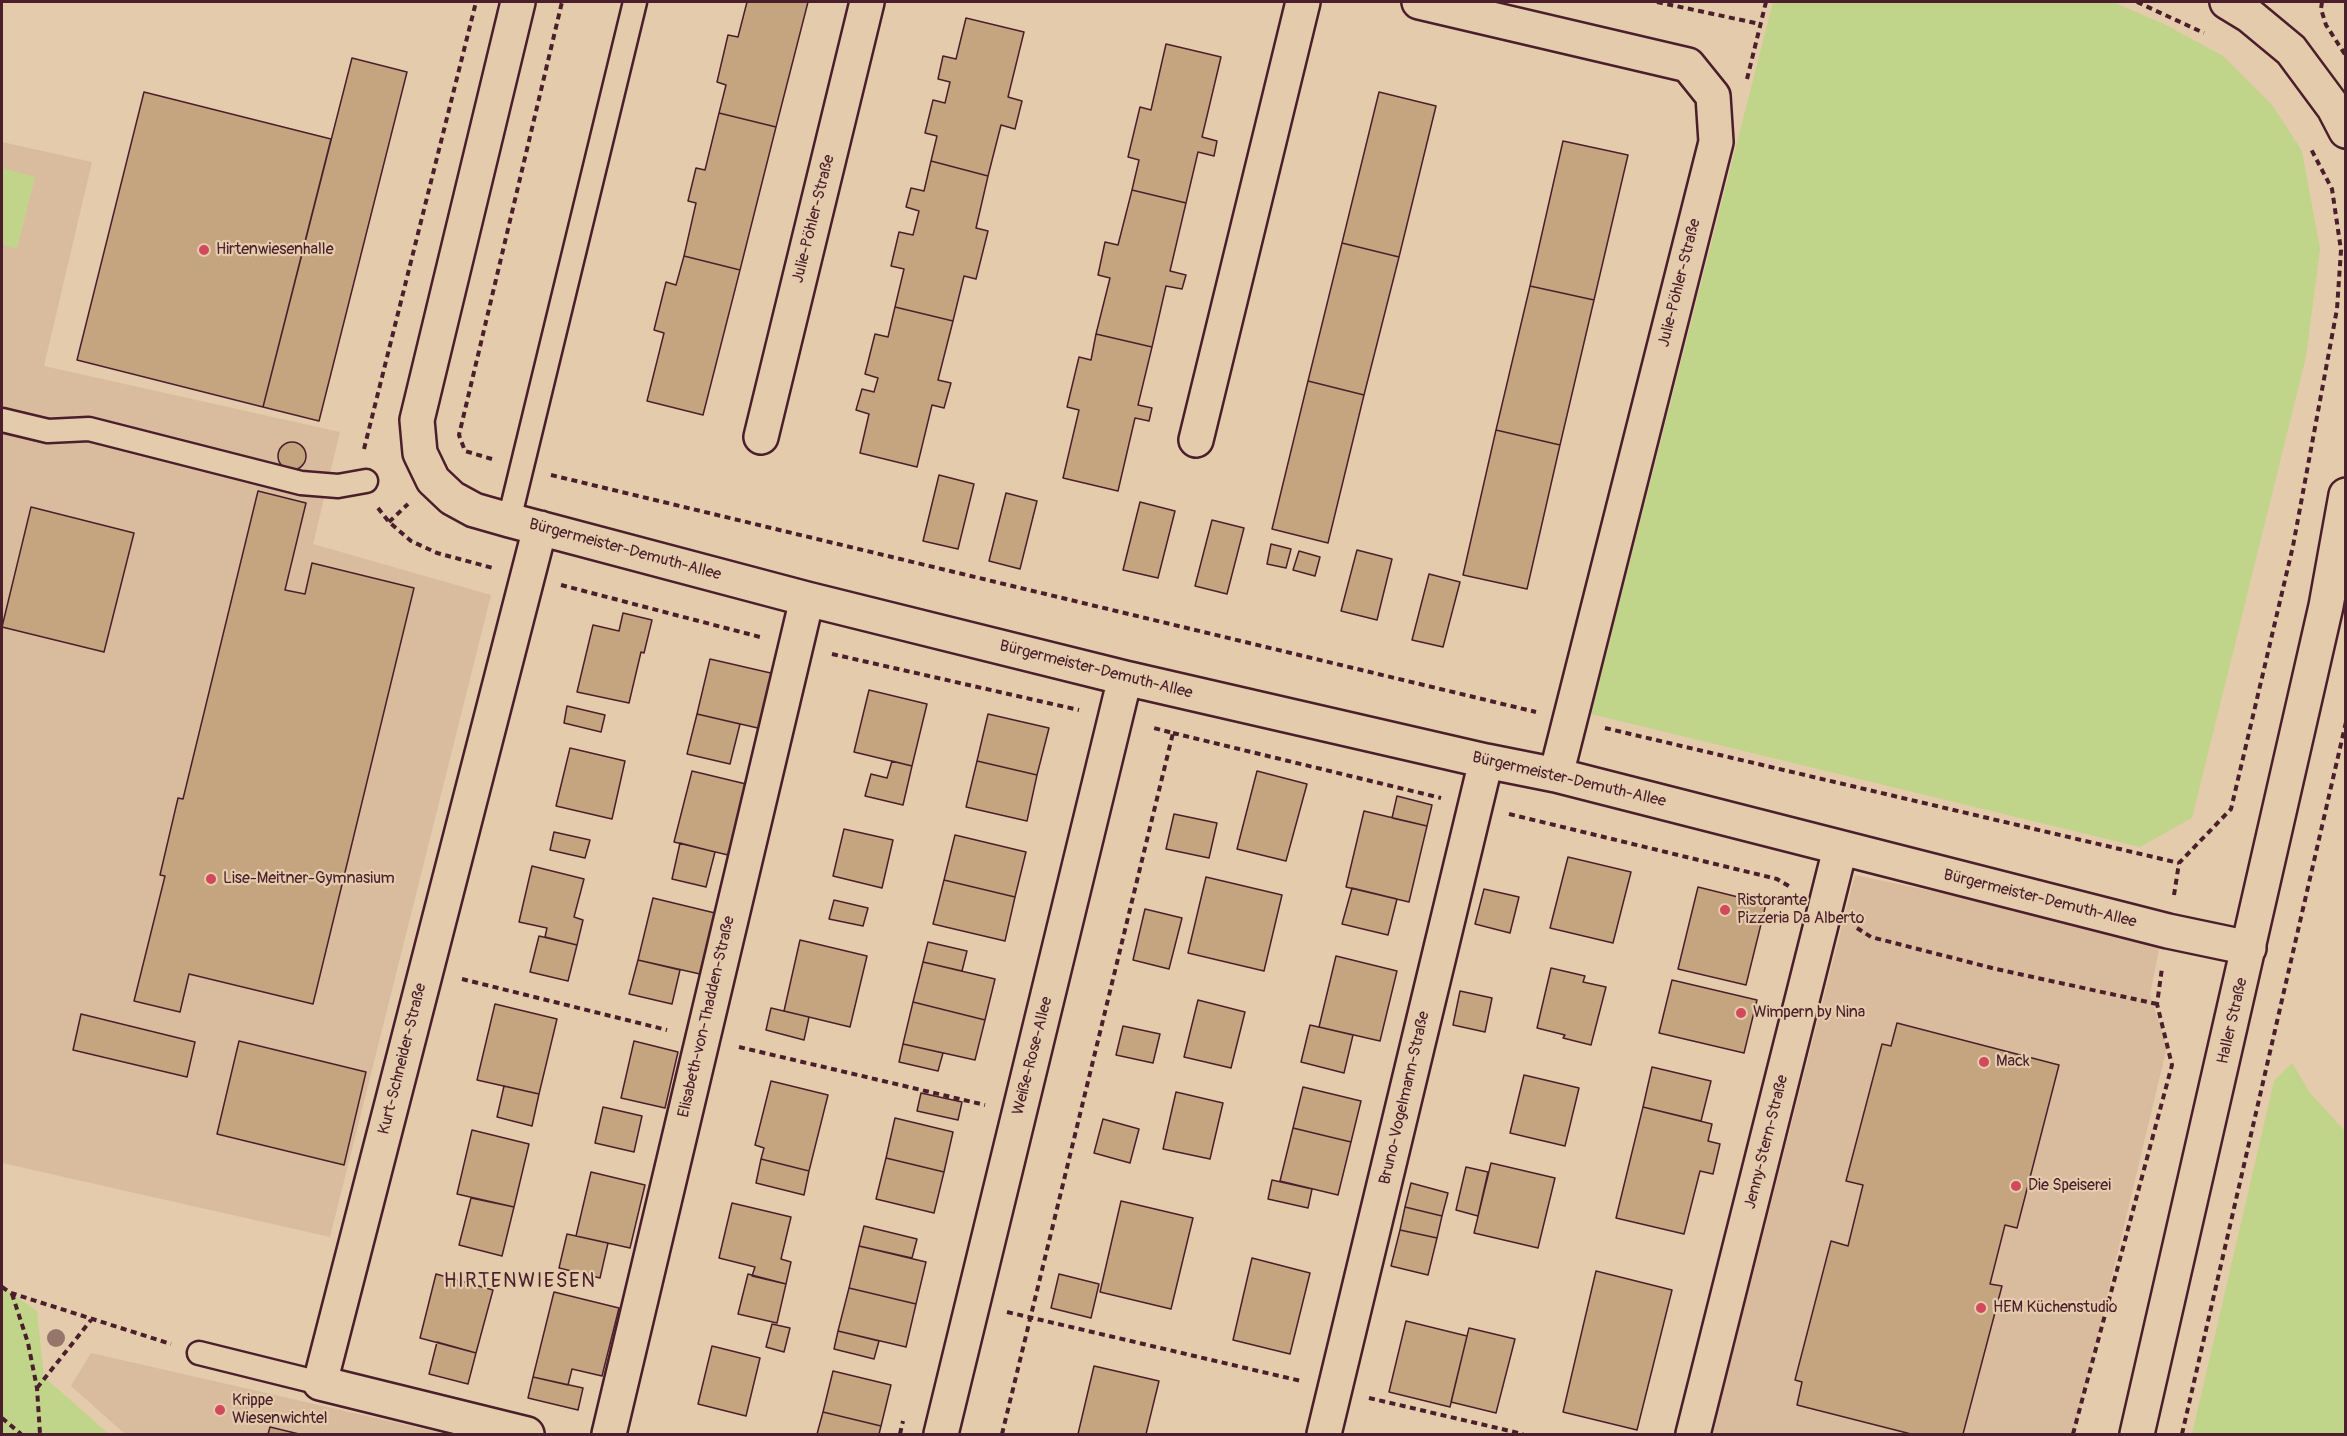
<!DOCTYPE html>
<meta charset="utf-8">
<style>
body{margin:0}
#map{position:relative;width:2347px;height:1436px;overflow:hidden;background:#e4cbac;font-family:Pangolin,sans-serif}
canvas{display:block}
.frame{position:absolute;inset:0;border:3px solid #4a1f2b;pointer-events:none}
</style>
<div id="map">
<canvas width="2347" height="1436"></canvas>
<div class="frame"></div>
</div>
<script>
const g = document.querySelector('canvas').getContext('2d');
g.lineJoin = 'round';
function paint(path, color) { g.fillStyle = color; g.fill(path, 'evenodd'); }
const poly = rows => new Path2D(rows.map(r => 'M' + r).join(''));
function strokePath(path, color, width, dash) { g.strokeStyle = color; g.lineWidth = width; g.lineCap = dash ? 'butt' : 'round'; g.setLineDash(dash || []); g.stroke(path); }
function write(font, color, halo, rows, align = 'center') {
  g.font = font + ' Pangolin,sans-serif'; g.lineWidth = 4.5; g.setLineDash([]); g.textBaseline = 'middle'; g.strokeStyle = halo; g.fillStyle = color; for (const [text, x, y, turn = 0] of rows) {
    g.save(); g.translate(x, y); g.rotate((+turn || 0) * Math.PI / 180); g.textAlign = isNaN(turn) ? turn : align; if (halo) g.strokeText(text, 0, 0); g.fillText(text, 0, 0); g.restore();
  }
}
paint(poly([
 [2,142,92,162,44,366,340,432,313,544,491,595,330,1237,2,1163],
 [1855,875,2161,939,2150,995,2167,1047,2074,1434,1712,1434],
 [91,1353,446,1434,125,1434,71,1386]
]), '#d8bc9d');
paint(poly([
 [1773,2,2113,2,2166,25,2223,56,2273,106,2302,151,2320,249,2306,357,2192,818,2140,847,1591,714],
 [2,168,35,177,17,249,2,245],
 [2292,1063,2310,1093,2345,1131,2345,1434,2192,1434,2274,1081],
 [2,1287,37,1311,44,1377,109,1434,2,1434]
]), '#c0d48a');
const building = poly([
 [747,2,808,2,776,127,719,113,726,85,717,82,728,35,738,37,747,2],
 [966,18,1024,32,1008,97,1022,101,1015,129,1001,125,988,176,931,161,937,136,925,133,933,100,945,103,950,82,938,79,943,56,956,59,966,18],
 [1166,44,1221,57,1202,137,1217,141,1214,156,1198,152,1186,203,1132,190,1139,160,1128,157,1140,107,1151,110,1166,44],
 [352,58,407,72,319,421,263,407,352,58],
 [144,92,331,139,263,407,77,360,144,92],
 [1379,92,1436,106,1399,257,1342,243,1379,92],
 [719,113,776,127,740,270,684,256,696,203,688,201,696,168,705,170,719,113],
 [1563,141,1628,155,1594,300,1530,286,1563,141],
 [931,161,988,176,976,228,988,231,976,279,964,276,953,321,895,307,904,269,891,266,899,232,913,235,919,211,906,207,911,188,924,191,931,161],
 [1132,190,1186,203,1170,271,1186,275,1182,289,1166,286,1152,347,1096,334,1110,278,1098,275,1105,242,1118,245,1132,190],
 [1342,243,1399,257,1364,395,1308,381,1342,243],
 [684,256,740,270,703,415,647,401,664,333,654,330,666,282,676,285,684,256],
 [1530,286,1594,300,1560,445,1496,430,1530,286],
 [895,307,953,321,938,380,951,383,944,408,932,405,917,467,860,453,869,414,856,410,862,389,874,392,878,378,865,374,875,334,888,337,895,307],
 [1096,334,1152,347,1138,405,1152,408,1149,421,1135,418,1118,491,1063,478,1079,410,1067,407,1079,357,1091,360,1096,334],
 [1308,381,1364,395,1328,543,1272,529,1308,381],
 [1496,430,1560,445,1527,589,1463,575,1496,430],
 '278 456a14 14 0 1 1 28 0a14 14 0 1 1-28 0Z',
 [939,475,974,484,958,549,923,541,939,475],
 [258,491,306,503,285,590,305,594,312,563,414,588,313,1004,189,974,180,1012,134,1001,165,876,160,875,178,798,183,799,258,491],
 [1006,493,1037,501,1020,569,989,561,1006,493],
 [1140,502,1175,511,1158,578,1123,570,1140,502],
 [31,507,134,533,104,652,2,627,31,507],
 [1212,520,1244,528,1227,594,1195,586,1212,520],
 [1271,544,1291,549,1286,568,1267,564,1271,544],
 [1357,550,1392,559,1377,620,1341,611,1357,550],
 [1299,551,1320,557,1315,576,1293,570,1299,551],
 [1429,574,1460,582,1443,647,1412,640,1429,574],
 [623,613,652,620,644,653,641,652,629,703,577,692,593,625,619,631,623,613],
 [710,659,775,674,762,729,697,714,710,659],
 [869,690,927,704,912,766,854,752,869,690],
 [567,706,605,715,601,732,564,723,567,706],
 [697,714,740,724,730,764,687,754,697,714],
 [988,714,1049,728,1037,775,977,761,988,714],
 [570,748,625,761,612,819,556,806,570,748],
 [892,761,912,766,903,805,865,796,871,774,887,778,892,761],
 [977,761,1037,775,1027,821,966,807,977,761],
 [692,771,746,784,728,855,674,842,692,771],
 [1257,771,1307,784,1286,861,1237,849,1257,771],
 [1397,796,1432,805,1427,826,1392,818,1397,796],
 [1364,811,1427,826,1409,902,1346,887,1364,811],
 [1174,814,1217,823,1209,858,1166,849,1174,814],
 [844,829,893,840,882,888,833,876,844,829],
 [554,832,590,840,585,858,550,850,554,832],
 [955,835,1026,852,1015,897,944,880,955,835],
 [680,843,715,852,706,887,672,879,680,843],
 [1568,857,1631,872,1613,943,1550,928,1568,857],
 [532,866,584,879,574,917,583,920,577,945,545,937,547,928,519,922,532,866],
 [1206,877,1282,895,1264,971,1188,953,1206,877],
 [944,880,1015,897,1005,941,933,924,944,880],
 [1698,887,1766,904,1746,985,1678,969,1698,887],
 [1352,888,1397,899,1388,935,1342,924,1352,888],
 [1484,889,1519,897,1510,933,1475,924,1484,889],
 [653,898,715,913,700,974,638,960,653,898],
 [834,900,868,908,863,926,829,919,834,900],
 [1145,909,1182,918,1169,969,1133,960,1145,909],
 [539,936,577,945,568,981,530,972,539,936],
 [800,940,867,956,850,1027,784,1011,800,940],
 [928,942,967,951,962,971,923,962,928,942],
 [1336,956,1397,971,1380,1041,1319,1027,1336,956],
 [638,960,680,970,672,1004,629,994,638,960],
 [923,962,995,979,985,1020,913,1002,923,962],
 [1551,968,1585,976,1583,982,1606,987,1591,1045,1563,1038,1565,1035,1537,1028,1551,968],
 [1672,980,1757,1000,1744,1053,1659,1033,1672,980],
 [1460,991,1492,998,1485,1032,1453,1025,1460,991],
 [1198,1000,1245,1012,1231,1068,1184,1057,1198,1000],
 [913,1002,985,1020,975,1060,903,1044,913,1002],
 [495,1004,557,1019,539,1094,477,1080,495,1004],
 [771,1008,809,1017,804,1040,766,1030,771,1008],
 [81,1014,195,1042,187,1077,73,1050,81,1014],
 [1897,1023,2059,1065,2017,1228,2005,1225,1990,1284,2002,1286,1963,1434,1911,1434,1797,1405,1802,1382,1795,1380,1831,1241,1848,1246,1863,1185,1846,1181,1882,1044,1891,1046,1897,1023],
 [1310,1025,1353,1035,1344,1073,1301,1062,1310,1025],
 [1123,1026,1160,1034,1153,1063,1116,1055,1123,1026],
 [239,1041,366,1072,344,1165,217,1134,239,1041],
 [634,1041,678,1052,665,1108,621,1098,634,1041],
 [903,1044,943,1053,938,1071,899,1062,903,1044],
 [1652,1067,1711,1081,1701,1121,1643,1107,1652,1067],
 [1524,1075,1579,1088,1565,1146,1510,1133,1524,1075],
 [771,1081,828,1095,809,1171,761,1159,764,1148,755,1145,771,1081],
 [504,1086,539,1094,532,1126,497,1117,504,1086],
 [1303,1087,1361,1101,1351,1142,1293,1128,1303,1087],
 [1176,1092,1223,1103,1210,1159,1163,1149,1176,1092],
 [921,1093,962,1102,958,1120,917,1111,921,1093],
 [603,1107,642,1116,634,1152,595,1143,603,1107],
 [1643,1107,1712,1124,1708,1141,1720,1144,1713,1174,1700,1171,1684,1234,1616,1218,1643,1107],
 [895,1118,953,1132,944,1172,886,1158,895,1118],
 [1103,1119,1139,1129,1130,1163,1094,1153,1103,1119],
 [1293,1128,1351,1142,1338,1195,1280,1181,1293,1128],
 [472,1130,529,1144,514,1207,457,1194,472,1130],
 [886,1158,944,1172,934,1213,876,1199,886,1158],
 [761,1159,809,1171,804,1195,756,1183,761,1159],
 [1491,1163,1555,1178,1538,1248,1474,1233,1491,1163],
 [1466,1167,1488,1172,1478,1216,1456,1210,1466,1167],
 [591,1172,645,1185,630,1248,576,1236,591,1172],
 [1272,1180,1312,1189,1308,1208,1268,1199,1272,1180],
 [1411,1183,1448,1193,1442,1216,1405,1207,1411,1183],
 [471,1198,514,1207,502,1256,459,1245,471,1198],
 [1121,1201,1193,1218,1171,1309,1100,1292,1121,1201],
 [732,1203,791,1217,781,1259,791,1262,786,1284,752,1276,755,1267,719,1258,732,1203],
 [1405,1207,1442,1216,1437,1238,1400,1230,1405,1207],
 [864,1226,917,1239,912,1258,859,1246,864,1226],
 [1400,1230,1437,1238,1428,1275,1391,1266,1400,1230],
 [567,1234,608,1243,600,1278,559,1268,567,1234],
 [859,1246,926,1262,916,1304,849,1288,859,1246],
 [1252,1258,1310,1273,1290,1354,1233,1340,1252,1258],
 [1596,1271,1672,1290,1637,1430,1563,1412,1596,1271],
 [436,1274,493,1290,476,1353,420,1338,436,1274],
 [748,1274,786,1284,777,1323,738,1314,748,1274],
 [1059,1274,1099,1284,1091,1318,1051,1308,1059,1274],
 [849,1288,916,1304,906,1347,838,1331,849,1288],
 [554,1292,619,1308,602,1376,572,1369,568,1385,533,1377,554,1292],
 [1406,1321,1467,1336,1450,1407,1389,1392,1406,1321],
 [772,1324,790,1328,784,1352,766,1347,772,1324],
 [1469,1328,1515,1339,1496,1413,1451,1402,1469,1328],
 [838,1331,879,1341,874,1359,834,1349,838,1331],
 [437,1342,476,1353,468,1384,429,1374,437,1342],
 [712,1346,760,1358,746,1416,698,1404,712,1346],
 [1094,1366,1159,1381,1146,1434,1078,1434,1094,1366],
 [833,1371,891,1385,881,1426,823,1412,833,1371],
 [533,1377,583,1388,578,1410,528,1398,533,1377],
 [823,1412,881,1426,879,1434,817,1434,823,1412],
 [270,1427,299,1434,268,1434,270,1427]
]);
paint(building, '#c5a480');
strokePath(building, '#4a1f2b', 1.5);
const service = poly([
 [2,420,48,431,89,429,301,483,338,486,366,481],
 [509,520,635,2],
 [199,1353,320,1383]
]);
const minor = poly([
 [518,2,417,420,420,453,433,480,452,498,474,510,509,520,807,599,1125,678,1486,761,1556,775,2168,931,2249,948],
 [1419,2,1688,65,1713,96,1716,142,1556,775],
 [761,437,867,2],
 [1196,440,1303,2],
 [527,1434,320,1383,540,528],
 [609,1434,807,599],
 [941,1434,1125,678],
 [1324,1434,1486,761],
 [1693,1434,1840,849]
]);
const secondary = poly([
 [2227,2,2250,16,2291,50,2334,108,2346,131],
 [2137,1434,2326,606,2346,495]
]);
strokePath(service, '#4a1f2b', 27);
strokePath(minor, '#4a1f2b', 38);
strokePath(secondary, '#4a1f2b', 38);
strokePath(poly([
 [1657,2,1760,24],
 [2137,2,2204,33],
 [2322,2,2321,9,2326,25,2346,56],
 [1747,79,1766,2],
 [364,449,476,2],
 [492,459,465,451,459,435,562,2],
 [551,475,1536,712],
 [378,508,389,522,411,541,437,553,493,568],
 [389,522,408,504],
 [561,585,760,637],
 [832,654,1079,710],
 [1605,728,2179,863],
 [1173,733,1441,798],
 [1509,814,1777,879,1792,888],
 [2174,895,2179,863,2231,809,2293,546,2337,309,2341,250,2332,189,2311,149],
 [1857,928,1871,937,1996,969,2157,1004],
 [462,979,667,1030],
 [739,1047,985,1105],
 [2,1287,11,1293,171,1344],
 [12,1294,28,1343,37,1388,40,1434],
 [1007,1312,1301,1381],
 [37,1388,91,1320],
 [1369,1398,1523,1434],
 [2,1418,21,1434],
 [900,1434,903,1421],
 [1002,1434,1173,733,1150,727],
 [2073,1434,2172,1065,2157,1004,2162,968],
 [2182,1434,2346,722]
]), '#4a1f2b', 4, [6, 4.5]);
strokePath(service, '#e4cbac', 22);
strokePath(minor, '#e4cbac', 33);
strokePath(secondary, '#e4cbac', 33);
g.fillStyle = '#96766a';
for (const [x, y] of [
 [56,1338]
]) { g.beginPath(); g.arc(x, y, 9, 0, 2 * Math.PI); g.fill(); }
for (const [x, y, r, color] of [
 [204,250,6,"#d1495b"],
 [211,879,6,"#d1495b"],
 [1725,910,6,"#d1495b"],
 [1741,1013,6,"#d1495b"],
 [1984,1062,6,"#d1495b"],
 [2016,1186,6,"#d1495b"],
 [1981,1308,6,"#d1495b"],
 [220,1410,6,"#d1495b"]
]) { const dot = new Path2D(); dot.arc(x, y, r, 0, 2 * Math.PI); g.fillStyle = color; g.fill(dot); strokePath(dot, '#e4cbac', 2); }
write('16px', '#4a1f2b', '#e4cbac', [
 ["Julie-Pöhler-Straße",814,219,-76],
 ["Julie-Pöhler-Straße",1680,283,-76],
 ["Bürgermeister-Demuth-Allee",625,550,15],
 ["Bürgermeister-Demuth-Allee",1096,670,14],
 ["Bürgermeister-Demuth-Allee",1569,780,13],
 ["Bürgermeister-Demuth-Allee",2040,899,14],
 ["Elisabeth-von-Thadden-Straße",707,1017,-77],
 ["Haller Straße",2233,1021,-77],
 ["Weiße-Rose-Allee",1033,1056,-76],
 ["Kurt-Schneider-Straße",403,1059,-76],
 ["Bruno-Vogelmann-Straße",1405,1098,-77],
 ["Jenny-Stern-Straße",1767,1142,-76]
]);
write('16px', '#4a1f2b', '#e4cbac', [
 ["Hirtenwiesenhalle",216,250],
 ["Lise-Meitner-Gymnasium",223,879],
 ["Ristorante",1737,901],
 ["Pizzeria Da Alberto",1737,919],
 ["Wimpern by Nina",1753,1013],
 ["Mack",1996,1062],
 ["Die Speiserei",2028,1186],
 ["HEM Küchenstudio",1993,1308],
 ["Krippe",232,1401],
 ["Wiesenwichtel",232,1419]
], 'left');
g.letterSpacing = '1.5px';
write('20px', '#4a1f2b', '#e4cbac', [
 ["HIRTENWIESEN",520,1282]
]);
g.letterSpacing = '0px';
</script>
